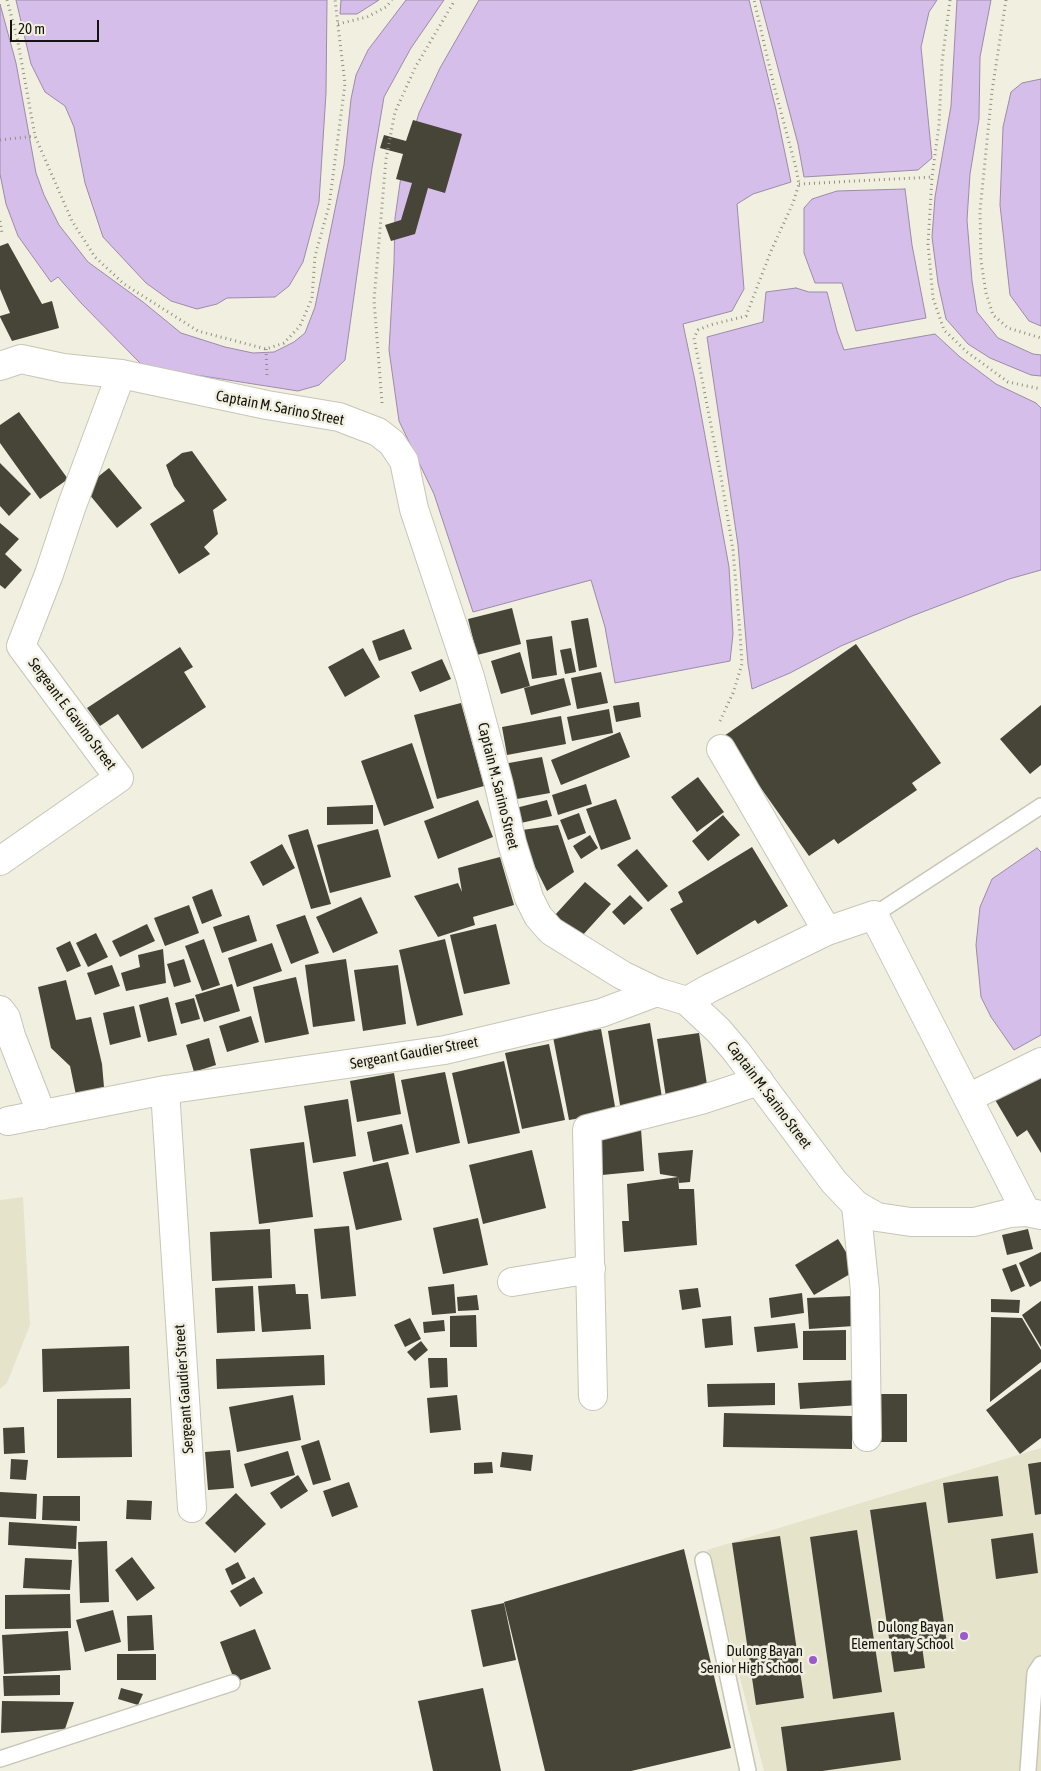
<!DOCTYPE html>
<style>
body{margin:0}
#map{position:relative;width:1041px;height:1771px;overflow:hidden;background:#f1efdf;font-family:"Asap Condensed",sans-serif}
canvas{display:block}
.scale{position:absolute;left:10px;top:20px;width:89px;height:22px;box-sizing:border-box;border:2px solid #15140f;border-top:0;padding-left:6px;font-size:15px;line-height:18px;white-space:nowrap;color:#15140f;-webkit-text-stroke:4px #f1efdf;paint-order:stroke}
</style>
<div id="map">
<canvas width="1041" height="1771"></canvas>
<div class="scale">20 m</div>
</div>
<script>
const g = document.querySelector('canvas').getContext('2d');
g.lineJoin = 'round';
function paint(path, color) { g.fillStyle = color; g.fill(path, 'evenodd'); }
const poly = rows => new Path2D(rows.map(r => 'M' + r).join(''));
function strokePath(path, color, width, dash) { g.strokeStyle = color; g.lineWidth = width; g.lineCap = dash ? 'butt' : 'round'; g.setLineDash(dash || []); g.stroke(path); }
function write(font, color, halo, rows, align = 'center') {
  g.font = font + ' "Asap Condensed",sans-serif'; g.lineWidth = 5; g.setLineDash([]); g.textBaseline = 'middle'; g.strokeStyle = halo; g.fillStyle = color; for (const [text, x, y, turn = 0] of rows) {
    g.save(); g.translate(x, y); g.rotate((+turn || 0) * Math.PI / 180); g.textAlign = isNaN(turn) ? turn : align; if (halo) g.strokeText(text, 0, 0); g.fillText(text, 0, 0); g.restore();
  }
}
paint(poly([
 [23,1197,30,1325,7,1383,0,1389,0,1200],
 [1041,1448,1041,1771,764,1771,707,1550]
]), '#e6e3cb');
const water = poly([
 [16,0,327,0,326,93,319,202,303,262,289,286,275,297,227,298,217,304,197,309,171,301,146,283,103,237,85,183,74,127,65,106,45,92,31,64,16,0],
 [341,0,379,0,357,14,340,14,341,0],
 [406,0,444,0,411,48,384,97,372,168,345,360,319,385,298,391,158,369,140,363,81,303,58,277,51,282,18,236,6,204,0,174,0,4,16,63,36,173,44,195,59,225,88,262,143,302,181,333,225,347,253,353,274,352,294,342,305,333,315,307,344,165,351,99,356,75,368,50,406,0],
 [479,0,749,0,776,110,791,182,753,194,737,204,744,289,732,311,683,324,695,381,729,567,733,634,730,661,615,683,605,627,591,580,473,612,434,494,399,421,389,350,394,263,395,218,402,169,419,113,440,68,479,0],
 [760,0,937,0,929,12,921,47,932,158,918,170,804,177,798,144,760,0],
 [957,0,991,0,980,57,979,119,970,174,967,220,972,281,977,312,998,338,1033,354,1041,355,1041,376,1031,375,990,358,968,344,946,319,938,283,932,237,935,197,951,106,957,0],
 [1041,79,1041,326,1029,321,1010,295,1000,205,1003,127,1011,92,1022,83,1041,79],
 [905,189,912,245,926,318,856,331,842,283,815,283,804,253,804,208,812,199,837,191,905,189],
 [796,288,809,292,827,292,837,331,844,350,935,334,960,357,996,384,1036,403,1041,408,1041,570,1009,579,912,616,841,646,790,673,752,689,748,664,738,545,707,337,763,322,766,292,796,288],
 [1037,848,1041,852,1041,1035,1014,1050,991,1017,981,997,976,945,980,907,992,879,1037,848]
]);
paint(water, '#d5beea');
strokePath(water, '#9b8ba8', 1);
paint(poly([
 [413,120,462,134,445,193,428,188,415,234,391,241,385,225,401,220,412,183,396,179,403,154,380,148,384,135,406,141],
 [8,243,42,304,52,301,59,328,12,341,0,317,0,316,10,313,0,289,0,246],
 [19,412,68,479,40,499,0,443,0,425],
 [192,451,227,500,213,510,218,534,204,547,210,554,179,574,150,524,185,501,174,486,166,465,182,453],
 [0,463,31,494,9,516,0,506],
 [109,468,142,508,117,528,84,488],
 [0,523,19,539,5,554,22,570,5,589,0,585],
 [512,608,521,644,477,655,468,619],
 [588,618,597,667,579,671,571,621],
 [404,629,412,649,379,661,372,641],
 [552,636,557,675,532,679,526,640],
 [856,644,941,763,912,783,917,790,838,844,834,839,809,856,724,736],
 [180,647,193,667,184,672,206,707,142,749,118,714,100,726,87,708],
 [363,648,380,677,345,697,328,667],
 [571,648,576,672,565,674,560,650],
 [520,652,530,686,501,694,491,661],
 [442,659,451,679,420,692,411,672],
 [601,672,608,703,577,709,571,678],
 [564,678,571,705,531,715,524,688],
 [639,702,641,717,616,722,613,706],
 [461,703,484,786,437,799,414,715],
 [1041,705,1041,765,1030,774,1000,739],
 [609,709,613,733,572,741,567,717],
 [561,716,566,744,507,755,502,727],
 [620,732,630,757,561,785,551,760],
 [412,743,434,808,384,826,361,761],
 [542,757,550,793,506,801,498,765],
 [698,777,724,812,697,832,671,797],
 [586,784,592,804,558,815,552,795],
 [616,799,631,839,601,850,586,809],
 [478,800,493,837,438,859,424,821],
 [547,800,552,816,512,825,508,810],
 [373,805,373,824,327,825,327,807],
 [579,813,586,833,568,840,560,820],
 [723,815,740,835,708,861,692,841],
 [558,825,574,872,547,891,535,867,522,830],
 [308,829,331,904,311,909,288,835],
 [378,829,391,877,330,893,317,845],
 [590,835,598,848,581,859,573,846],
 [282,844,295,868,263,886,250,862],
 [752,847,788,906,758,924,755,920,697,955,670,909,683,902,678,892],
 [637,849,668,886,648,902,617,865],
 [500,857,514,905,473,917,475,925,438,937,414,896,458,883,462,892,458,868],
 [585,882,611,904,581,937,555,915],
 [212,889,222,916,202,924,192,897],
 [630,895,643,908,624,925,612,912],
 [361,897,378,933,333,953,316,917],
 [189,905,199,933,165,946,154,918],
 [249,915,257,941,222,953,213,927],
 [305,915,319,953,291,964,276,925],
 [147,924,155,941,120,957,112,941],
 [496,924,510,984,464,994,450,935],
 [96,933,108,957,88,967,76,943],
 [204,939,220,985,202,991,185,946],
 [445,939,463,1015,417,1026,399,950],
 [70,941,81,966,67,972,56,948],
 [272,943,282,971,237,987,228,958],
 [163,949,166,983,126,991,121,973,140,967,138,955],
 [184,959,191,982,174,987,167,964],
 [346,959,355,1021,313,1027,305,965],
 [112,965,120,986,95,995,87,973],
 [398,965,406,1024,363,1031,354,970],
 [296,977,309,1034,265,1043,253,987],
 [66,980,76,1020,91,1017,102,1064,104,1087,76,1095,70,1066,51,1048,38,987],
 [232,984,240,1011,204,1022,195,995],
 [168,997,177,1035,148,1042,139,1005],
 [194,998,200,1019,181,1024,175,1003],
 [134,1006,141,1037,110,1045,103,1013],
 [251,1016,259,1042,227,1052,219,1026],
 [650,1023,663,1104,621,1111,608,1031],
 [601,1029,616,1112,569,1120,553,1037],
 [699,1033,708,1091,666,1097,657,1039],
 [209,1038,216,1065,194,1072,186,1045],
 [549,1044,565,1120,522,1129,505,1053],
 [504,1061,520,1133,468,1144,452,1073],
 [1041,1071,1041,1153,1027,1130,1017,1137,994,1098],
 [445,1072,460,1143,416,1153,401,1080],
 [394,1073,401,1114,357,1122,350,1081],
 [348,1099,356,1156,313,1163,304,1106],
 [402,1124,409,1154,373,1162,367,1132],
 [641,1129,644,1171,602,1175,599,1132],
 [304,1142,313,1217,259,1224,250,1149],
 [532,1150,546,1208,483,1224,469,1165],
 [693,1150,690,1182,679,1183,678,1177,679,1189,694,1189,697,1245,624,1252,622,1221,629,1221,627,1184,678,1177,660,1174,658,1153],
 [388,1162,402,1220,356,1230,343,1172],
 [478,1218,488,1265,443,1274,433,1228],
 [349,1226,356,1296,321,1299,314,1229],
 [270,1229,272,1278,212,1281,210,1232],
 [1028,1229,1033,1249,1007,1255,1002,1235],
 [838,1239,857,1270,814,1295,795,1265],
 [1041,1252,1041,1281,1030,1287,1019,1263],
 [1016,1264,1025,1286,1011,1292,1002,1269],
 [295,1284,296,1294,308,1294,311,1329,262,1332,258,1286],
 [454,1284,456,1313,432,1315,428,1287],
 [253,1286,255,1331,217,1333,215,1288],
 [698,1288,701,1307,682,1310,679,1290],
 [802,1293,804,1313,771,1318,769,1298],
 [477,1295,479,1310,458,1311,457,1297],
 [852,1296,854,1326,809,1329,807,1298],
 [991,1299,1020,1300,1019,1313,991,1312],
 [1041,1301,1041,1347,1022,1315],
 [476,1315,477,1347,450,1347,450,1316],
 [731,1316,733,1345,705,1348,702,1319],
 [991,1317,1022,1318,1041,1350,1041,1362,990,1402],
 [410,1318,421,1339,405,1347,394,1325],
 [444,1320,445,1331,424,1333,423,1322],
 [795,1323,798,1348,757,1352,754,1327],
 [846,1330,846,1360,803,1360,803,1331],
 [421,1341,428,1350,415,1361,407,1352],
 [129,1346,130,1389,43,1392,42,1349],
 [324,1355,325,1385,217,1389,216,1359],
 [428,1358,447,1358,448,1387,430,1388],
 [1041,1369,1041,1438,1020,1454,986,1410],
 [858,1380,860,1405,800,1409,798,1383],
 [775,1383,775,1405,708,1407,707,1384],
 [869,1394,907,1394,907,1442,869,1442],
 [293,1395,301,1440,237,1452,229,1407],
 [457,1395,461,1430,430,1433,427,1398],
 [131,1398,132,1457,57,1458,57,1399],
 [724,1413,852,1416,852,1449,723,1447],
 [24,1427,25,1453,4,1454,3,1428],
 [319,1440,331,1480,313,1485,301,1446],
 [230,1450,234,1488,208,1490,205,1452],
 [288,1451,295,1475,251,1487,244,1464],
 [502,1452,533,1455,531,1471,500,1467],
 [11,1459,28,1460,26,1480,10,1479],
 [492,1462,493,1473,474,1474,474,1463],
 [1041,1462,1041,1514,1035,1515,1028,1464],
 [298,1475,308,1491,281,1509,270,1493],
 [998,1476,1003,1516,948,1523,943,1483],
 [349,1482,358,1507,332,1517,323,1491],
 [0,1492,37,1494,36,1519,0,1517],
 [236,1493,266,1524,235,1553,205,1523],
 [43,1496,80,1496,80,1521,42,1520],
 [127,1500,152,1501,151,1520,126,1519],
 [926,1502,947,1643,922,1646,925,1668,894,1672,870,1510],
 [9,1522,77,1526,76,1549,8,1545],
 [857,1530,882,1692,833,1699,810,1537],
 [1033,1533,1038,1573,996,1579,991,1539],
 [780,1536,804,1698,756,1705,732,1543],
 [107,1541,109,1602,80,1603,78,1542],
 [684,1549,731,1748,631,1771,545,1771,504,1602],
 [132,1557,155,1588,137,1601,115,1570],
 [25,1558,72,1560,70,1590,23,1588],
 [238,1562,246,1578,232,1585,225,1569],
 [254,1577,263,1593,240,1607,230,1591],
 [70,1594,71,1628,5,1629,5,1595],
 [504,1603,516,1660,483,1667,471,1610],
 [113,1610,121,1642,85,1652,76,1620],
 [152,1615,154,1650,128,1651,127,1616],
 [255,1629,271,1669,235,1682,220,1642],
 [68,1631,71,1670,4,1674,2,1635],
 [117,1654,156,1654,156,1680,117,1680],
 [60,1675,60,1695,4,1696,3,1676],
 [121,1688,143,1694,138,1705,118,1699],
 [483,1688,501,1771,433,1771,418,1701],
 [2,1701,74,1702,65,1729,1,1733],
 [894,1712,901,1760,822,1771,787,1771,781,1727]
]), '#464538');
const lane = poly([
 [874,915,1041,806],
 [703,1560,748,1771],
 [0,1759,232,1683],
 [1028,1771,1035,1673,1041,1664]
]);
const street = poly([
 [721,749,827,931],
 [0,861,119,778,21,646,49,574,71,508,121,374],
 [687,1001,710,988,827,931,874,915,1026,1212],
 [0,1010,6,1018,11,1036,42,1115],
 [165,1090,192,1508],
 [968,1098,1041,1062],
 [8,1121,165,1090,445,1050,601,1013,657,992],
 [856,1205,865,1291,867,1437],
 [512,1282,591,1269],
 [593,1396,587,1129,701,1100,759,1081]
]);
const secondary = poly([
 [0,366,21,359,63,368,121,374,267,405,339,417,378,432,392,443,404,461,414,509,470,677,499,785,512,843,529,898,538,916,551,931,622,975,657,992,687,1001,718,1030,736,1051,834,1182,856,1205,877,1217,911,1222,974,1222,1010,1213,1026,1212,1041,1215]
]);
strokePath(lane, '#c8c6b7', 18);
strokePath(street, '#c8c6b7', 30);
strokePath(secondary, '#c8c6b7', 30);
strokePath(poly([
 [7,0,17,37,35,136,72,221,95,257,124,284,198,331,266,349,284,343,300,326,312,298,315,256,329,206,345,84,335,0],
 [950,0,942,62,939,125,932,177,928,244,933,298,944,330,967,352,1008,382,1041,389],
 [1006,0,992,91,980,211,981,261,986,293,993,315,1008,328,1041,338],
 [338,24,367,17,386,7,392,0],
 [0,140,35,136],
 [799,184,932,177],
 [0,221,2,233,0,234],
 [266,349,267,376],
 [382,403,374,300,386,159,395,112,416,66,455,0],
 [720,721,733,693,742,664,740,633,733,550,721,477,694,338,698,330,710,325,746,316,771,251,793,203,799,184,796,168,774,86,754,0]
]), '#919084', 3, [1, 4]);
strokePath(lane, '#fff', 15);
strokePath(street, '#fff', 28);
strokePath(secondary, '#fff', 28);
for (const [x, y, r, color] of [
 [964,1636,5,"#9c58cd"],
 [813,1660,5,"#9c58cd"]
]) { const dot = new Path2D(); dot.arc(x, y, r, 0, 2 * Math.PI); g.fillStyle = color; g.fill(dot); strokePath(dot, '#f1efdf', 2); }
write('15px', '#15140f', '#f1efdf', [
 ["Captain M. Sarino Street",280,408,11],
 ["Sergeant E. Gavino Street",72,714,53],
 ["Captain M. Sarino Street",498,786,76],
 ["Sergeant Gaudier Street",414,1053,-10],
 ["Captain M. Sarino Street",769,1095,53],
 ["Sergeant Gaudier Street",184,1389,-94]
]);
write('15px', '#15140f', '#f1efdf', [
 ["Dulong Bayan",954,1627],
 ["Elementary School",954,1644],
 ["Dulong Bayan",803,1651],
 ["Senior High School",803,1668]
], 'right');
</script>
